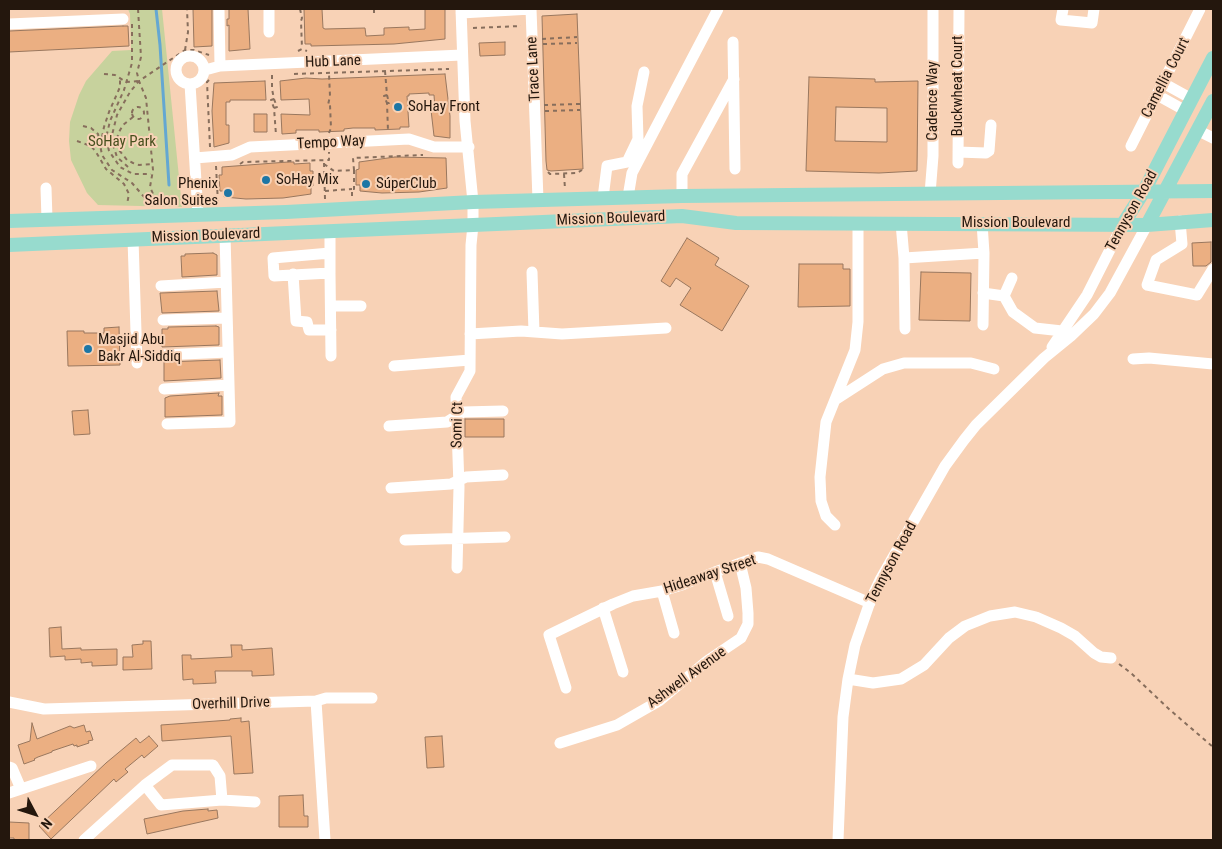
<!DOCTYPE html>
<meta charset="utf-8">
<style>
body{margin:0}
#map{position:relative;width:1222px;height:849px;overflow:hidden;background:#f8d2b6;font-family:"Roboto Condensed",sans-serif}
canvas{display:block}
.frame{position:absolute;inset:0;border:10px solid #24170d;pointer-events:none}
.north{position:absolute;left:10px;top:789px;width:50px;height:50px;-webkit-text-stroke:4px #f8d2b6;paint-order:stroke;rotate:130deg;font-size:14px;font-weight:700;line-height:20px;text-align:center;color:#24170d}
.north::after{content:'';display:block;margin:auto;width:18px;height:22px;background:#24170d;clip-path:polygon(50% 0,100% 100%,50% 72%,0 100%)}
</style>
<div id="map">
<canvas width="1222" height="849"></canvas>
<div class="frame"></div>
<div class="north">N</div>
</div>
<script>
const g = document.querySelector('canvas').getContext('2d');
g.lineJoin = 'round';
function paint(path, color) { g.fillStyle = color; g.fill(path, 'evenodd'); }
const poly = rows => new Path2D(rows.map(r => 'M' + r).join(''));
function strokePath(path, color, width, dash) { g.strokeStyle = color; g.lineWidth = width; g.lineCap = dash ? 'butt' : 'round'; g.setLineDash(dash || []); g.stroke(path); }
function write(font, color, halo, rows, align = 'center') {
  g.font = font + ' "Roboto Condensed",sans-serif'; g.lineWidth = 4; g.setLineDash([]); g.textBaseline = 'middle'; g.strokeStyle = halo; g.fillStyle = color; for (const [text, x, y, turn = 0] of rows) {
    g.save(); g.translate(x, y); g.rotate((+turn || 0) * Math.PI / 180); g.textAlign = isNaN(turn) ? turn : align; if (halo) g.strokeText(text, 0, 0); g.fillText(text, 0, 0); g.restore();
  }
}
paint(poly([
 [128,9,162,9,182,207,98,205,87,193,71,160,69,141,70,122,79,95,86,81,112,51,131,50,130,14]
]), '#c7d29d');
strokePath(poly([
 [156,9,160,45,169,185]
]), '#64a7d2', 3);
const building = poly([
 [193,9,212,9,212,46,194,47,193,9],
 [229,9,248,9,250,49,229,51,229,25,227,26,227,19,229,19,229,9],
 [304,9,322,9,323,28,325,29,365,28,366,36,384,35,384,28,409,27,409,30,425,29,425,9,445,9,445,39,394,44,311,46,311,44,305,44,304,9],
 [577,14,583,169,551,171,547,170,546,161,542,16,577,14],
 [123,26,128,26,129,46,9,52,9,31,123,26],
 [505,42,505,55,480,56,479,43,505,42],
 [445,74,450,116,450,138,434,136,431,110,435,110,434,95,429,95,429,93,409,94,409,96,407,96,409,127,400,127,400,129,375,130,375,128,353,128,344,129,344,131,319,132,319,130,296,130,296,133,282,134,281,114,310,115,309,99,281,100,280,81,306,78,322,79,445,74],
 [809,77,875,79,875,82,918,81,917,171,879,173,806,171,809,77],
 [836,107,887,108,887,142,835,141,836,107],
 [265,81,266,100,230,100,230,102,226,102,226,125,229,125,229,143,214,147,212,111,214,83,265,81],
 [254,114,267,114,267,132,254,132,254,114],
 [395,157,446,158,447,188,419,192,382,193,360,191,360,185,356,185,356,170,359,169,359,162,395,157],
 [288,162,294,162,294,164,310,163,310,171,313,171,313,186,311,186,311,194,283,198,246,199,224,197,223,191,220,191,219,175,222,175,222,167,288,162],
 [687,238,719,258,715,265,749,286,722,331,680,305,691,288,676,278,670,287,661,281,687,238],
 [1211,242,1211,262,1206,266,1193,266,1192,243,1211,242],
 [213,253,217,255,217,275,182,277,181,256,185,256,185,254,213,253],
 [799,264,843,264,843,269,850,269,850,306,798,307,799,264],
 [921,272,971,273,970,321,919,320,921,272],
 [217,291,219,311,162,313,160,293,217,291],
 [216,326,219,327,219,345,162,347,162,329,168,329,168,327,216,326],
 [119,327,120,365,68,366,67,331,84,331,84,333,104,333,104,328,119,327],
 [220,360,221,378,164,381,164,362,220,360],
 [219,393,218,396,222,396,222,415,165,417,165,398,170,396,219,393],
 [88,410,90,434,74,435,72,411,88,410],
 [465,419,504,419,504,437,465,437,465,419],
 [61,627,62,649,81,648,81,650,117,649,117,665,92,666,92,662,81,663,81,659,65,660,65,656,50,657,49,628,61,627],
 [143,641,151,641,152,669,123,670,123,657,133,657,132,645,143,644,143,641],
 [231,645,242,645,242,650,272,648,274,675,252,676,252,671,215,671,216,683,193,684,193,679,183,680,182,655,191,655,191,659,232,657,231,645],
 [241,718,241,722,249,721,253,773,234,774,231,736,162,741,161,725,230,720,230,719,241,718],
 [32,723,37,739,70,726,74,728,84,725,86,732,90,731,93,740,88,741,89,743,77,747,77,745,74,746,73,744,52,751,52,752,38,757,34,759,35,760,24,764,18,745,30,741,32,723],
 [149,736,158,746,144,758,142,755,125,769,128,772,116,782,114,779,51,839,39,826,106,763,136,738,140,743,149,736],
 [442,736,444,767,427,768,425,737,442,736],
 [303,795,304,816,308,816,308,827,279,827,279,796,303,795],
 [208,809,208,811,217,810,218,818,147,834,144,819,183,811,208,809],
 [9,822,29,823,29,840,14,840,14,838,9,838,9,822]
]);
paint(building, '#ebaf82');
strokePath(building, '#99775e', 1);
strokePath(poly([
 [138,9,141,57,137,73,139,81,146,98,153,170,150,187,158,205],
 [300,9,302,18,301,21,302,48],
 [374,9,374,16],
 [132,24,132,63,124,90,110,121,106,138,109,151,120,167,133,174,151,174],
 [473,28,521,26],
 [542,39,577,37],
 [543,44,577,43],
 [185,50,188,32,187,9],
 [298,51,302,49,307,51],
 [385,71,387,95,384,96,387,103],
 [104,74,115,75,126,82,139,81],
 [294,74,449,69],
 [272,75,272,89,274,99,271,100,274,108,276,135],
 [209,80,207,82,210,147],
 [387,95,389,103,387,103,388,131],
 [274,99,277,107,274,108],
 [544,105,580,104],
 '132 113a6 6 0 1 1 12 0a6 6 0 1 1-12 0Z',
 [545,111,580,110],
 [133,117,123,125,119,132,117,138,119,150,127,160,133,163,139,165,153,164],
 [83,126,91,128,98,134,102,155,112,170,132,183,145,198,156,204],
 [329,133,331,128,330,105,328,105,330,96,329,74],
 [77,141,91,146,96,152,106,169,124,184,129,194,127,204],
 [103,145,102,137,104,127,109,112,120,87,120,79],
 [324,163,325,199],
 [240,164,243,162,329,160,329,152],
 [324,164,334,171,354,170,353,158,423,155],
 [216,166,218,203],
 [128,167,117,157,111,139,117,115,130,92,139,81,185,50,194,50,209,55],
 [548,172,550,174,577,173,582,170],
 [564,174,565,189],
 [325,191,352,189],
 [352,196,352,189,354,189,354,170],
 [1119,664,1131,673,1170,710,1213,747]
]), '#876e5c', 2, [4, 4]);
strokePath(poly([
 [219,9,220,66],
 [269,9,269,32],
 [1063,9,1061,20,1092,23,1094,9],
 [461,13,531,9,538,200],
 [9,24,123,19],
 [733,42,735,169],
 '176 70a14 14 0 1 1 28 0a14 14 0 1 1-28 0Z',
 [205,70,220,66,462,55],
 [1163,83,1192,99],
 [190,84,198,214],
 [1157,95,1186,111],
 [1197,130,1213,138],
 [1131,146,1200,9],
 [958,152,986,153,989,151,991,125],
 [195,158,232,155,250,147,409,139,434,147,469,147],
 [958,163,959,9],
 [46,188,47,219],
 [930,194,933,156,933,9],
 [682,196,682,174,734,79],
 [628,197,632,173,718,9],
 [603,198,607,166,627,162,638,139,637,106,644,72],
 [1180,221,1182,244,1156,260,1147,285,1197,295,1213,269],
 [901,223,904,258,984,253],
 [982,223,984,253,983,325],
 [330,231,330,273,274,276,273,258,330,253],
 [133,239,137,363],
 [904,258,905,329],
 [532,272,534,332],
 [330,273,331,356],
 [293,274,296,321,307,322,309,330,331,330],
 [161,286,226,282],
 [983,293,1004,296,1013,312,1035,328,1062,331],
 [1004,296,1012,278],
 [331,306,361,306],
 [163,320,227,318],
 [470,334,521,331,562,334,666,328],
 [1052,347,1087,295,1123,224],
 [162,355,228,352],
 [1133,359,1149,358,1213,364],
 [394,366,470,360],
 [164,389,229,385],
 [835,400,883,369,904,363,971,363,994,369],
 [167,424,230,422,225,235],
 [389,426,447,422,463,412,503,411],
 [391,488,451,484,466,477,503,475],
 [835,525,826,516,821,501,820,477,826,422,855,350,858,322,858,223],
 [405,540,505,537],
 [457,568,459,487,456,397,470,371,471,245,473,225,473,202,465,121,461,9],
 [715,572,728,616],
 [662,591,674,633],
 [603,608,623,672],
 [848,679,873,683,901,679,924,665,949,638,965,626,990,616,1015,612,1036,617,1061,628,1075,636,1094,653,1101,657,1111,658],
 [566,688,549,635,613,604,633,596,662,591,682,585,715,572,758,557,768,559,870,603],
 [316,701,326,698,372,698],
 [9,702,44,709,316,701,325,840],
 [560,743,617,725,659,701,707,661,741,638,748,624,748,613,746,588,740,563],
 [9,767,12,768,21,789],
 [145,785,172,765,213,765,220,776,222,800],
 [9,793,91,766],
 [84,840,145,785,161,805,222,800,255,802],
 [838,840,843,717,848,679,855,645,871,599,880,580,945,466,964,440,976,425,1044,358,1071,336,1094,314,1110,293,1147,225]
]), '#fff', 11);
strokePath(poly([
 [9,221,286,212,473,202,682,196,1213,191],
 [1123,224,1144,191,1213,58],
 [1147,225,1213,101],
 [9,245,682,216,736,223,1147,225,1213,220]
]), '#97dbce', 14);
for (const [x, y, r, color] of [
 [398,107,5,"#1d76a5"],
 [266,180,5,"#1d76a5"],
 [366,184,5,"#1d76a5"],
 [228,193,5,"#1d76a5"],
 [88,349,5,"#1d76a5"]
]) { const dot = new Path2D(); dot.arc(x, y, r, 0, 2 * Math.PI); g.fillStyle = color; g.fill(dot); strokePath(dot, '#f8d2b6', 2); }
write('15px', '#24170d', '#f8d2b6', [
 ["Hub Lane",333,62,-2],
 ["Trace Lane",534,69,-93],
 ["Camellia Court",1166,78,-63],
 ["Buckwheat Court",958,86,-90],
 ["Cadence Way",933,101,-90],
 ["Tempo Way",331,143,-3],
 ["Tennyson Road",1132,211,-61],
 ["Mission Boulevard",611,219,-2],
 ["Mission Boulevard",1016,223],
 ["Mission Boulevard",206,236,-2],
 ["Somi Ct",458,425,-89],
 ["Tennyson Road",892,563,-62],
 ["Hideaway Street",710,575,-18],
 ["Ashwell Avenue",687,678,-36],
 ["Overhill Drive",231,704,-2]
]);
write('15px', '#24170d', '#f8d2b6', [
 ["SoHay Front",408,107],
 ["SoHay Mix",276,180],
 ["Phenix",218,184,"right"],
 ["Salon Suites",218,201,"right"],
 ["SúperClub",376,184],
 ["Masjid Abu",98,340],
 ["Bakr Al-Siddiq",98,357]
], 'left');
write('15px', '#48501e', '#f8d2b6', [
 ["SoHay Park",122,142]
]);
</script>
